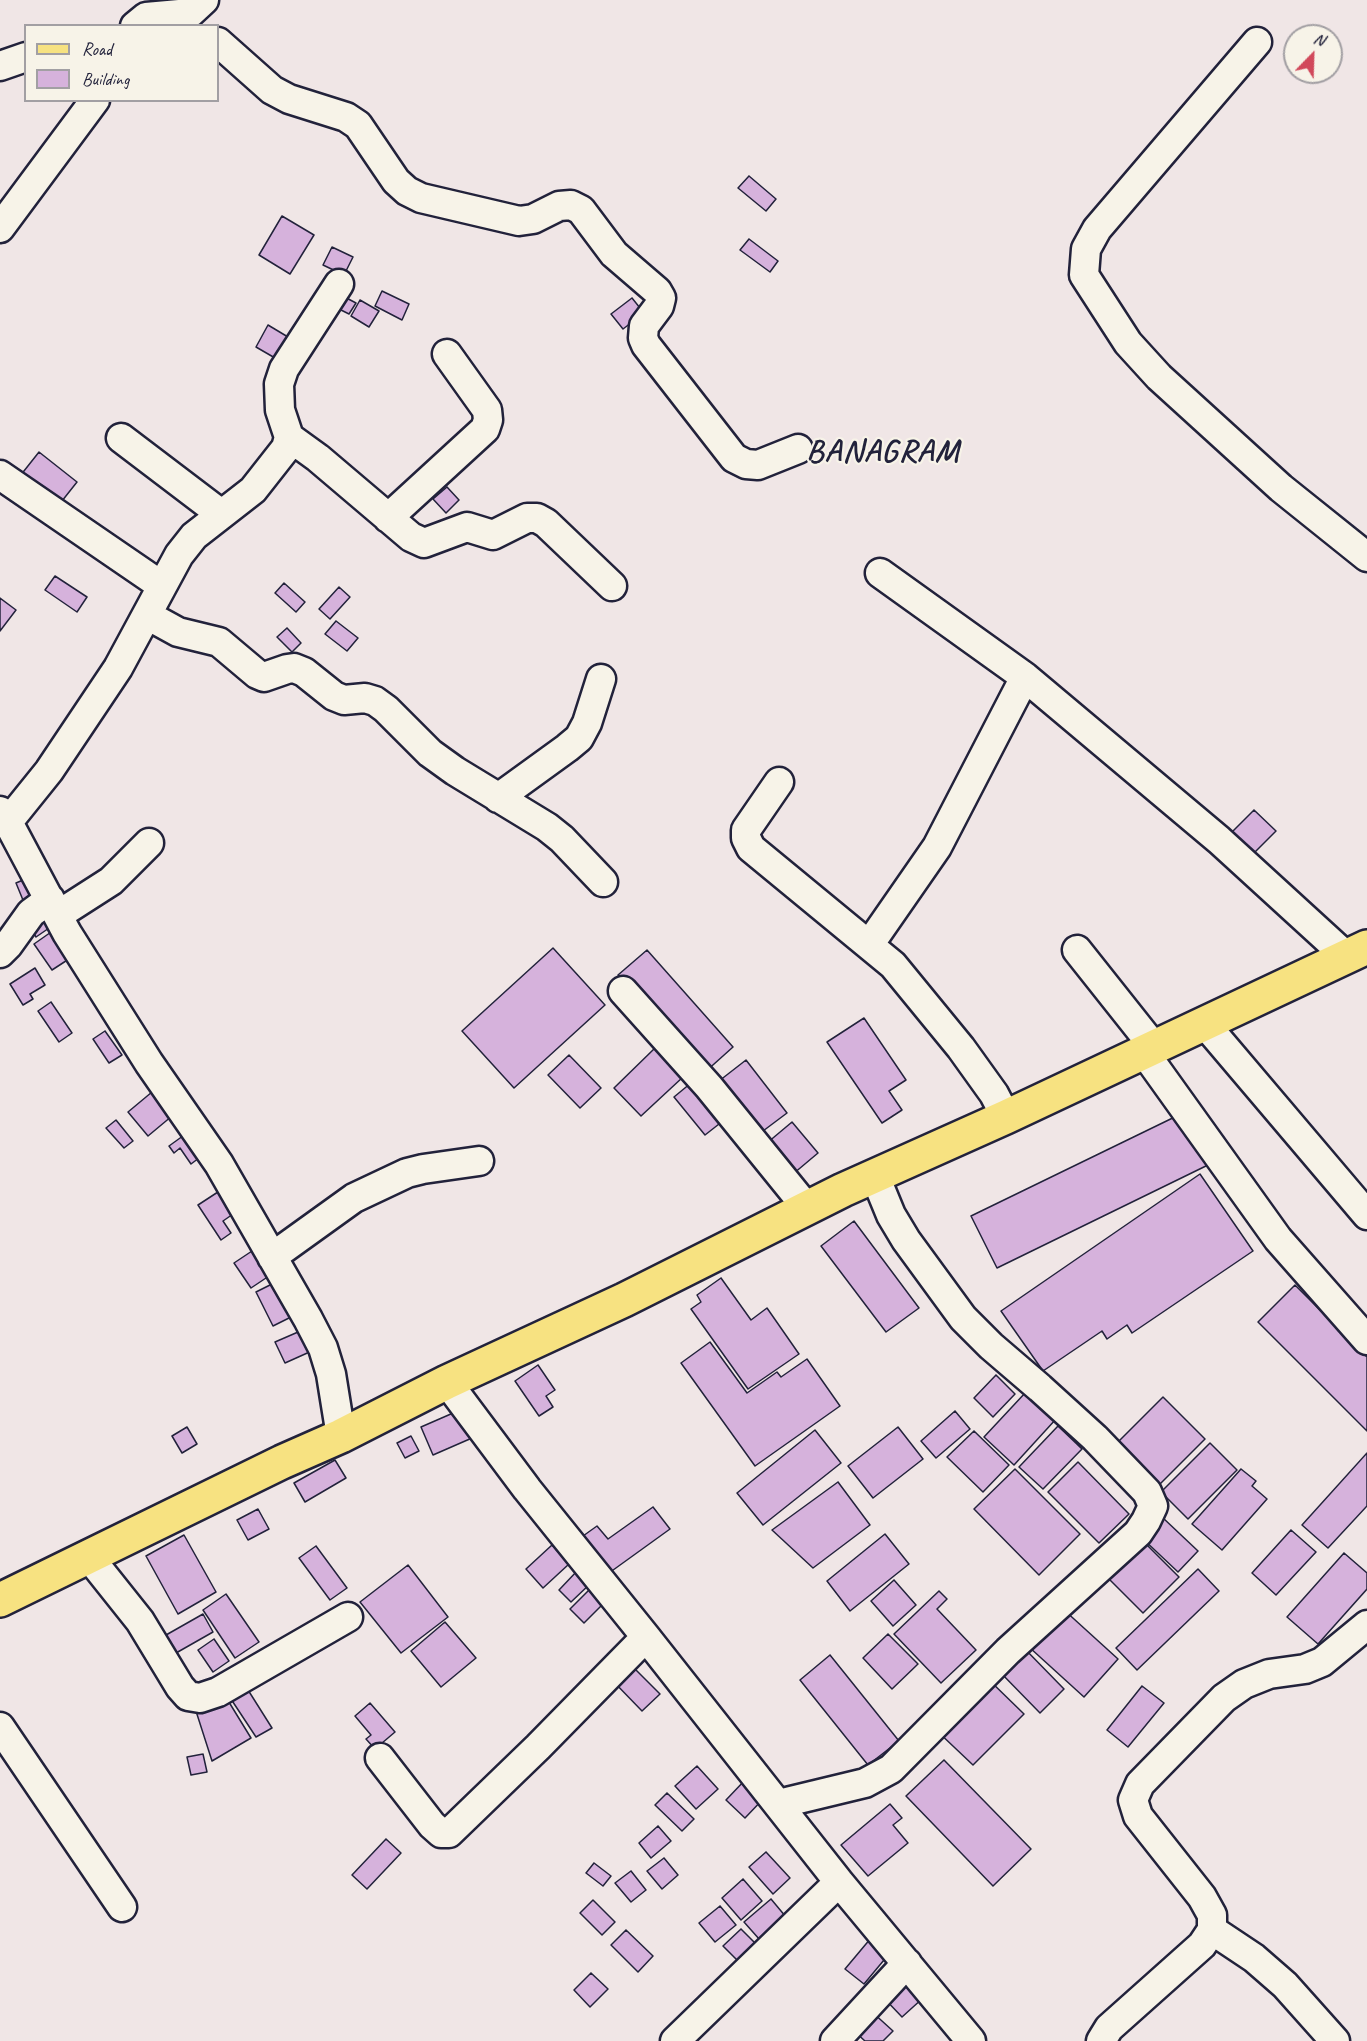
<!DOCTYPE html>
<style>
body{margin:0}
#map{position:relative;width:1367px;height:2041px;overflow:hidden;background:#f0e6e6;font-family:Caveat,sans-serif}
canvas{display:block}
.legend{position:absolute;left:24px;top:24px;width:195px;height:78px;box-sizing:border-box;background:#f7f3e8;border:2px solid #a29fa3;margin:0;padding:8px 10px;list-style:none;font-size:18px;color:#22223b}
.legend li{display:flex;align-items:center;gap:12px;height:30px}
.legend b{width:30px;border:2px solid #a29fa3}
.north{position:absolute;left:1283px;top:24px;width:60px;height:60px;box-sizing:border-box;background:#f7f3e8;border:2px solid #a29fa3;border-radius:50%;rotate:23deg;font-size:16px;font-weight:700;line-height:24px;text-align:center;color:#22223b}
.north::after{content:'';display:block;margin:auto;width:21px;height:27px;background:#d1495b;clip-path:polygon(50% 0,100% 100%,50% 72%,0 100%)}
</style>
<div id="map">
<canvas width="1367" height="2041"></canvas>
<ul class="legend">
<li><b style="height:8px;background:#f7e281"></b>Road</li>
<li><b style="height:16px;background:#d6b2dc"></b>Building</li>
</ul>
<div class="north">N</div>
</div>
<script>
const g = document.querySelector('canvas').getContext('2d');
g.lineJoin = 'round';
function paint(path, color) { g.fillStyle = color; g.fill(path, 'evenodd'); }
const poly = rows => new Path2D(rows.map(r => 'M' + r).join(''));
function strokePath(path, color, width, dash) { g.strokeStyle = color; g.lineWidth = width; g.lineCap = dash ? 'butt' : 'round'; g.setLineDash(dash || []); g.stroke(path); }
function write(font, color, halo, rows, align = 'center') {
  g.font = font + ' Caveat,sans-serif'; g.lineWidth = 4.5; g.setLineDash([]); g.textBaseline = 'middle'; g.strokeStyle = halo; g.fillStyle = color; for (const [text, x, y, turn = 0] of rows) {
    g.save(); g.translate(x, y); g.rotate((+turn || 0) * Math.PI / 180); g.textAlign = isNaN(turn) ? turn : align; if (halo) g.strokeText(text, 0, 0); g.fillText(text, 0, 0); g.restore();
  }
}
const building = poly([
 [749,176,776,199,766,211,738,188,749,176],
 [282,216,314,235,290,274,259,255,282,216],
 [749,239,778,261,770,272,740,250,749,239],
 [332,247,353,257,344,275,323,265,332,247],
 [382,291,409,304,402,320,375,306,382,291],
 [337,293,356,303,349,314,331,305,337,293],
 [632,298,644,313,623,329,611,314,632,298],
 [360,300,379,311,369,327,351,316,360,300],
 [268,325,288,337,275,358,256,347,268,325],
 [39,452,77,482,58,506,20,476,39,452],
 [447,487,459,500,446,513,433,499,447,487],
 [55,576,87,597,77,612,45,590,55,576],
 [284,583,305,602,296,612,275,593,284,583],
 [339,587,350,597,330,619,319,609,339,587],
 [0,598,16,610,0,631,0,598],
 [336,621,358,638,347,651,325,634,336,621],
 [287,628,301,643,292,652,277,637,287,628],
 [1254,810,1276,831,1253,854,1231,833,1254,810],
 [35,875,45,897,25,905,16,883,35,875],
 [46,911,55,924,36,937,27,923,46,911],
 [54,930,72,957,52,970,34,944,54,930],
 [553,948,605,1005,514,1088,462,1031,553,948],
 [647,950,733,1047,704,1073,618,975,647,950],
 [35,968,45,985,30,994,33,999,23,1005,10,984,35,968],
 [51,1002,72,1033,59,1042,38,1011,51,1002],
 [864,1018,906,1080,889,1091,902,1110,882,1123,827,1042,864,1018],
 [105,1031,122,1055,109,1063,93,1039,105,1031],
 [655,1048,683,1077,641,1116,614,1088,655,1048],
 [569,1055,601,1088,580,1108,548,1075,569,1055],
 [746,1060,787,1113,759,1134,719,1081,746,1060],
 [697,1078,728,1117,705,1135,674,1097,697,1078],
 [158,1087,178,1111,148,1136,128,1112,158,1087],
 [1185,1112,1210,1164,997,1268,971,1216,1185,1112],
 [116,1120,133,1141,124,1148,106,1128,116,1120],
 [792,1122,818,1153,793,1174,767,1143,792,1122],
 [187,1133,203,1155,191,1164,180,1148,174,1153,169,1146,187,1133],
 [1200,1174,1253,1251,1132,1333,1127,1325,1107,1339,1102,1331,1043,1371,1001,1311,1200,1174],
 [221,1190,236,1212,223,1221,231,1233,221,1240,198,1205,221,1190],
 [854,1221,919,1308,886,1332,821,1246,854,1221],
 [255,1249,272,1274,251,1288,234,1263,255,1249],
 [721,1278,751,1320,767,1308,799,1354,748,1389,691,1309,701,1302,697,1295,721,1278],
 [280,1280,297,1314,273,1326,256,1292,280,1280],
 [1295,1285,1367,1357,1367,1431,1258,1322,1295,1285],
 [305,1329,314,1350,285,1363,275,1342,305,1329],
 [710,1342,747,1393,777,1372,781,1377,807,1359,840,1406,755,1466,681,1363,710,1342],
 [538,1365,555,1390,546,1396,553,1407,539,1416,515,1381,538,1365],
 [996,1375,1015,1394,993,1417,974,1398,996,1375],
 [1026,1392,1056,1419,1014,1465,984,1437,1026,1392],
 [1163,1397,1205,1439,1159,1485,1117,1443,1163,1397],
 [460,1410,472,1438,433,1455,421,1427,460,1410],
 [955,1411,970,1429,936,1458,921,1441,955,1411],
 [1058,1426,1082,1449,1043,1489,1019,1467,1058,1426],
 [187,1427,197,1444,182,1453,172,1436,187,1427],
 [898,1427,923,1459,873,1498,848,1466,898,1427],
 [815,1430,841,1463,763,1525,737,1493,815,1430],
 [974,1431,1009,1465,983,1492,947,1457,974,1431],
 [411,1436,419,1451,405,1458,397,1443,411,1436],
 [1210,1443,1237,1470,1188,1519,1161,1492,1210,1443],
 [1367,1453,1367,1506,1328,1548,1302,1525,1367,1453],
 [335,1460,346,1478,305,1502,294,1483,335,1460],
 [1078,1462,1129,1514,1099,1543,1048,1492,1078,1462],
 [1015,1469,1080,1534,1039,1575,974,1509,1015,1469],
 [1241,1469,1256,1481,1252,1486,1267,1499,1222,1550,1192,1524,1241,1469],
 [838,1482,870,1525,813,1568,772,1530,838,1482],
 [653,1507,670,1529,609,1573,583,1536,597,1526,608,1539,653,1507],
 [258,1509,269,1529,248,1540,237,1520,258,1509],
 [1162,1517,1198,1551,1178,1572,1142,1538,1162,1517],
 [1291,1530,1316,1552,1276,1595,1252,1573,1291,1530],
 [885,1534,909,1564,850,1611,827,1581,885,1534],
 [184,1535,216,1592,178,1614,146,1556,184,1535],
 [1143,1541,1179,1577,1143,1613,1107,1577,1143,1541],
 [552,1545,569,1564,543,1588,526,1569,552,1545],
 [316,1546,347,1588,330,1600,299,1558,316,1546],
 [1344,1553,1367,1573,1367,1589,1318,1644,1287,1617,1344,1553],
 [408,1565,448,1617,401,1653,360,1602,408,1565],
 [1198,1569,1219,1591,1137,1670,1116,1648,1198,1569],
 [578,1570,591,1583,571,1602,559,1590,578,1570],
 [894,1580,916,1605,893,1626,871,1601,894,1580],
 [592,1587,606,1601,584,1623,570,1609,592,1587],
 [939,1591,947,1599,937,1609,976,1650,941,1683,894,1634,939,1591],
 [226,1594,259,1642,235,1658,203,1610,226,1594],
 [1063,1609,1118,1659,1084,1697,1029,1647,1063,1609],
 [203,1614,213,1632,169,1657,159,1639,203,1614],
 [445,1622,476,1658,441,1687,411,1651,445,1622],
 [888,1634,918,1664,892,1689,863,1658,888,1634],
 [214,1639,229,1661,213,1672,198,1650,214,1639],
 [1022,1646,1064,1689,1040,1713,998,1670,1022,1646],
 [830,1655,899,1741,868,1765,800,1680,830,1655],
 [628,1662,660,1694,642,1711,611,1679,628,1662],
 [986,1677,1024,1714,973,1765,935,1729,986,1677],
 [243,1682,272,1728,256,1737,227,1693,243,1682],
 [1142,1686,1164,1703,1128,1747,1107,1730,1142,1686],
 [224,1694,251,1738,212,1761,195,1708,224,1694],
 [370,1703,395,1732,375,1749,366,1739,371,1735,355,1716,370,1703],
 [203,1754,207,1772,191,1775,187,1757,203,1754],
 [944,1760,1031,1849,993,1886,906,1796,944,1760],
 [697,1766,718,1789,696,1809,675,1786,697,1766],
 [746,1779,765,1797,745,1818,726,1800,746,1779],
 [667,1793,694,1819,682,1831,655,1805,667,1793],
 [890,1804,902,1818,893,1825,908,1843,868,1876,841,1845,890,1804],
 [658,1826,671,1841,651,1858,639,1843,658,1826],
 [386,1839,401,1853,367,1889,352,1875,386,1839],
 [766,1852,790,1878,773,1894,749,1867,766,1852],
 [664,1858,678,1875,662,1889,647,1871,664,1858],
 [594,1863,611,1876,603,1886,586,1873,594,1863],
 [631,1871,646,1890,631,1902,615,1883,631,1871],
 [743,1879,762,1901,741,1920,722,1898,743,1879],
 [771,1899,786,1917,760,1940,744,1922,771,1899],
 [593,1900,615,1922,602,1935,580,1913,593,1900],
 [720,1906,736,1925,715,1942,699,1923,720,1906],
 [741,1929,755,1943,737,1960,723,1946,741,1929],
 [626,1930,653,1956,638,1972,611,1945,626,1930],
 [871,1938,889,1954,864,1984,845,1969,871,1938],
 [591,1973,608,1989,590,2007,574,1990,591,1973],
 [903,1977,923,1998,902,2017,882,1996,903,1977],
 [871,2011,893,2031,883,2041,865,2041,853,2030,871,2011]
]);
paint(building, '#d6b2dc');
strokePath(building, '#22223b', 1.5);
const minor = poly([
 [135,26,146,17,190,13,204,0],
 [218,42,272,90,289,99,346,117,358,125,396,181,407,191,421,198,519,221,533,219,559,206,571,205,581,210,614,254,657,291,661,298,659,306,644,326,643,338,646,345,734,458,746,464,758,465,798,449],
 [1257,42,1097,229,1086,249,1084,275,1128,343,1159,377,1281,488,1367,557],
 [0,66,26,57],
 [0,228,95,100],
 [289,437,318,458,411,537,424,543,467,527,493,535,527,518,537,518,546,523,612,586],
 [121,438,221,514],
 [0,475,162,586],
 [388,518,485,429,488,420,487,410,447,354],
 [880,573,1025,677,1219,840,1347,957],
 [147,615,178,632,219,642,257,674,264,677,287,669,294,668,304,672,334,696,344,700,365,698,375,701,386,709,430,753,455,771,547,827,562,839,603,882],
 [779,782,746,830,746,838,751,848,893,965,961,1048,994,1094,1006,1117],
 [498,798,567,748,579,738,587,723,601,679],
 [0,811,8,822,67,933,149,1063,219,1164,308,1319,323,1348,331,1374,341,1436],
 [8,822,49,771,118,668,179,555,194,536,253,490,286,448,289,437,280,410,279,384,284,369,339,284],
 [58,915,111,881,149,843],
 [869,945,937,847,1025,677],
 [1077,950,1154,1047],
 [0,953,8,945,31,913,50,899],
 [623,991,709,1087,807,1208],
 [1205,1024,1367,1215],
 [1144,1052,1278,1239,1367,1340],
 [272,1257,354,1198,407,1173,423,1169,479,1161],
 [447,1382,527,1489,646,1637,839,1882,971,2041],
 [89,1557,140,1621,180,1687,188,1696,200,1698,218,1692,348,1617],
 [0,1727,122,1907],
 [380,1758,432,1825,441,1833,449,1833,538,1747,646,1637],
 [778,1804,865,1783,891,1769,1008,1651,1138,1533,1146,1521,1153,1506,1147,1492,1095,1438,1040,1388,991,1346,963,1318,906,1240,891,1215,875,1176],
 [1212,1930,1254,1958,1285,1985,1335,2041],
 [675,2041,839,1882],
 [835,2041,907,1963],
 [1101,2041,1109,2028,1202,1945,1212,1930,1212,1915,1202,1897,1138,1816,1133,1800,1140,1784,1224,1698,1244,1684,1269,1674,1305,1669,1322,1662,1367,1625]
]);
const major = poly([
 [0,1600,282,1462,341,1436,447,1382,624,1300,843,1190,1006,1117,1367,947]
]);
strokePath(minor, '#22223b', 33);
strokePath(major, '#22223b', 38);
strokePath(minor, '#f7f3e8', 28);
strokePath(major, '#f7e281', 33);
g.letterSpacing = '1.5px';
write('bold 32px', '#22223b', '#f7f3e8', [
 ["BANAGRAM",883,453]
]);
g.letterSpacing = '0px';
</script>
